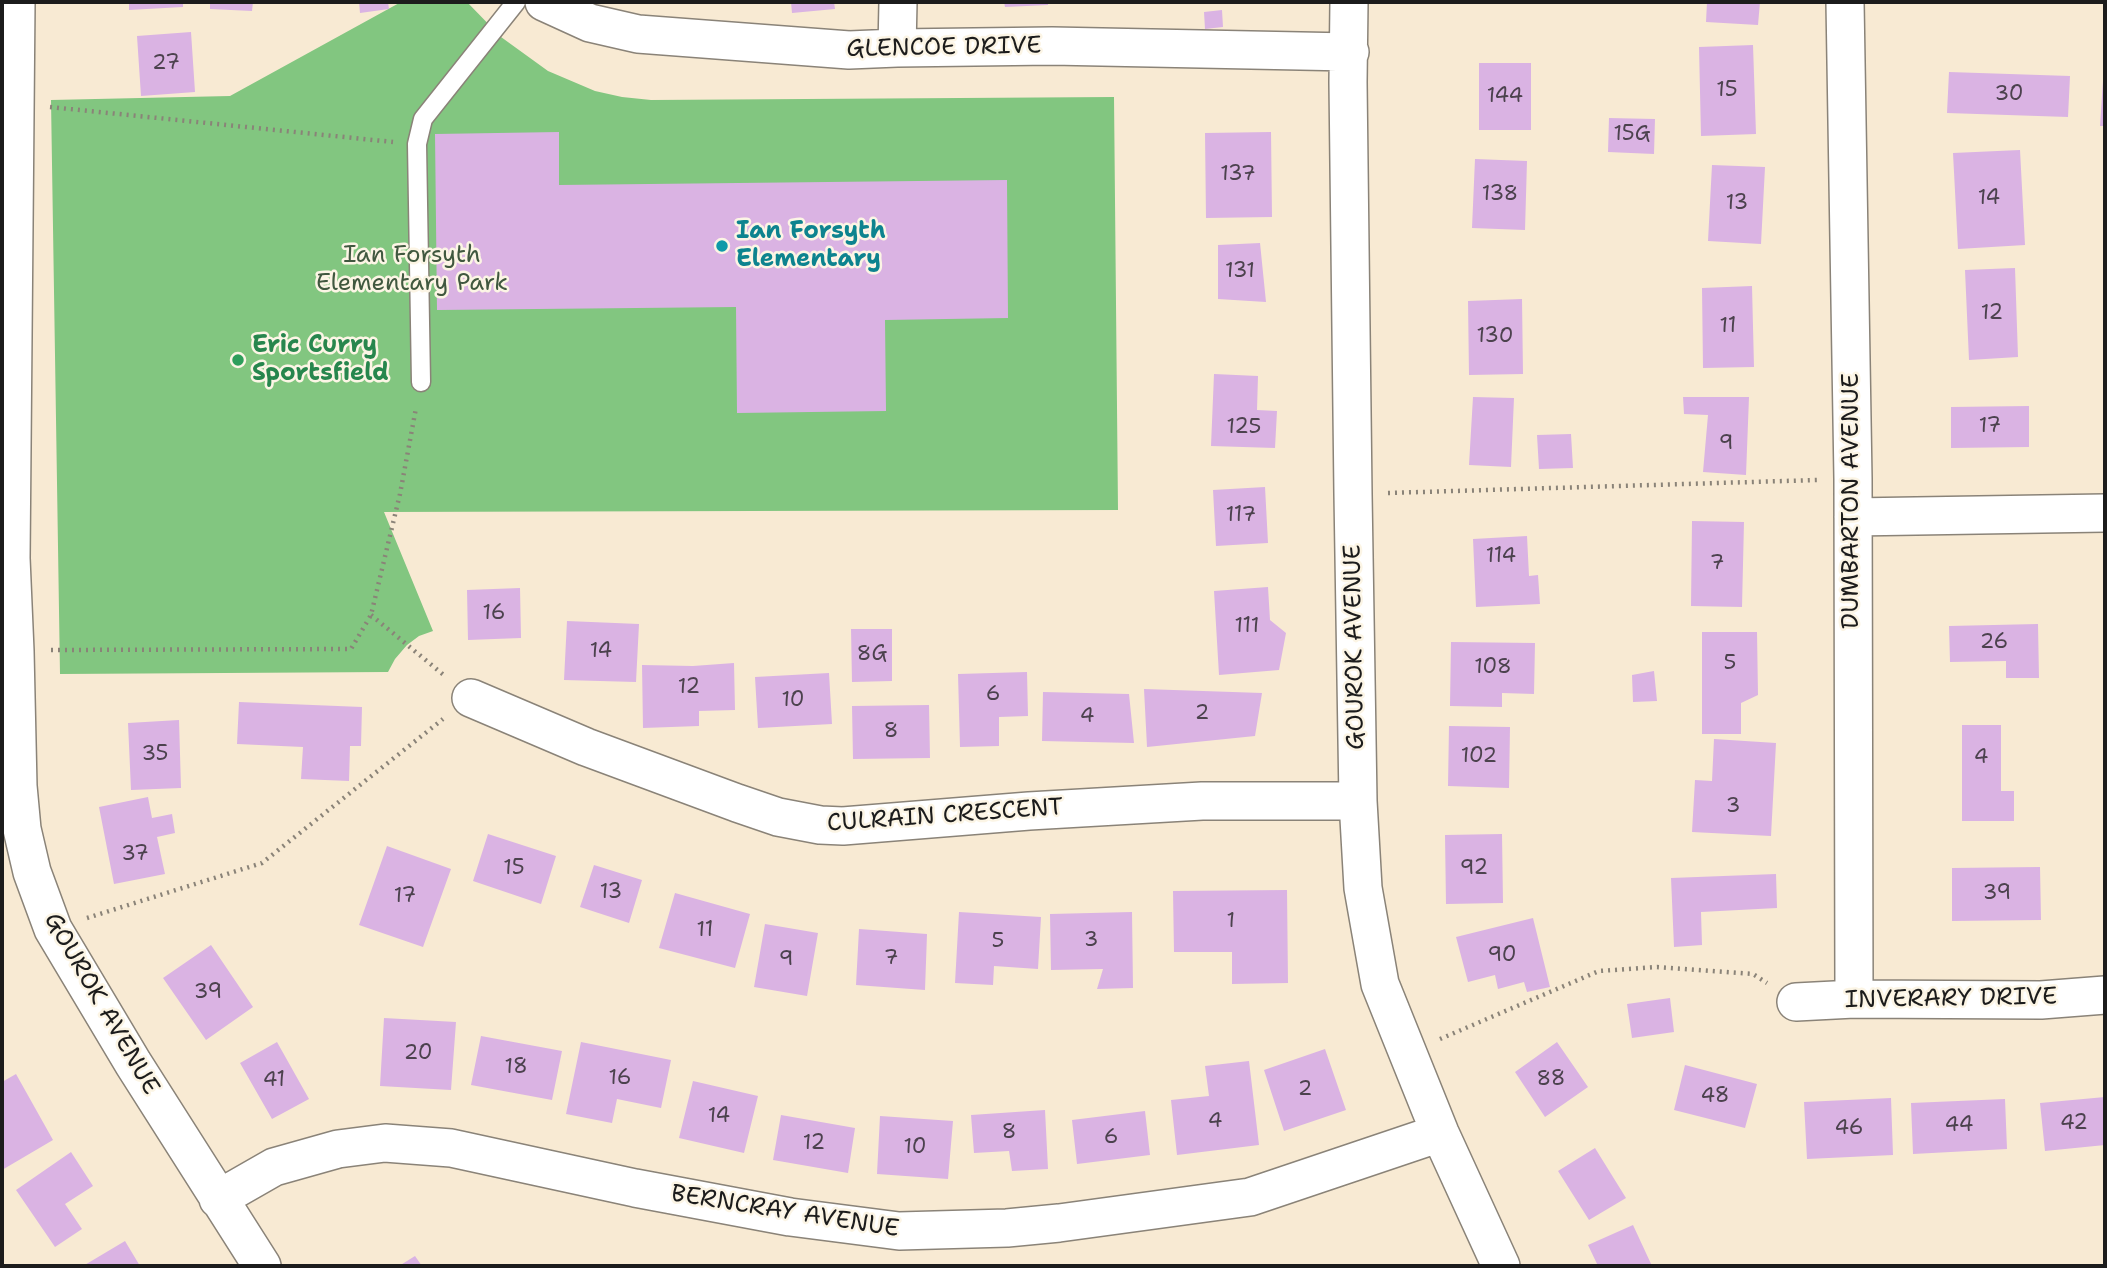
<!DOCTYPE html>
<style>
body{margin:0}
#map{position:relative;width:2107px;height:1268px;overflow:hidden;background:#f8ead3;font-family:"Shantell Sans",sans-serif}
canvas{display:block}
.frame{position:absolute;inset:0;border:4px solid #1c1c1c;pointer-events:none}
</style>
<div id="map">
<canvas width="2107" height="1268"></canvas>
<div class="frame"></div>
</div>
<script>
const g = document.querySelector('canvas').getContext('2d');
g.lineJoin = 'round';
function paint(path, color) { g.fillStyle = color; g.fill(path, 'evenodd'); }
const poly = rows => new Path2D(rows.map(r => 'M' + r).join(''));
function strokePath(path, color, width, dash) { g.strokeStyle = color; g.lineWidth = width; g.lineCap = dash ? 'butt' : 'round'; g.setLineDash(dash || []); g.stroke(path); }
function write(font, color, halo, rows, align = 'center') {
  g.font = font + ' "Shantell Sans",sans-serif'; g.lineWidth = 5; g.setLineDash([]); g.textBaseline = 'middle'; g.strokeStyle = halo; g.fillStyle = color; for (const [text, x, y, turn = 0] of rows) {
    g.save(); g.translate(x, y); g.rotate((+turn || 0) * Math.PI / 180); g.textAlign = isNaN(turn) ? turn : align; if (halo) g.strokeText(text, 0, 0); g.fillText(text, 0, 0); g.restore();
  }
}
paint(poly([
 [401,2,467,2,501,37,548,71,595,91,622,97,651,100,1114,97,1118,510,384,512,433,631,419,636,407,645,395,659,388,672,60,674,51,100,230,96]
]), '#82c680');
paint(poly([
 [129,2,183,2,183,7,129,10],
 [210,2,253,2,252,11,210,9],
 [359,2,388,2,389,9,360,13],
 [791,2,834,2,835,9,792,13],
 [1004,2,1048,2,1048,5,1005,7],
 [1707,2,1760,2,1758,25,1706,22],
 [1222,10,1223,27,1205,29,1204,12],
 [191,32,195,92,141,96,137,36],
 [1753,45,1756,134,1701,136,1699,47],
 [1479,63,1531,63,1531,130,1479,130],
 [1949,72,2070,76,2068,117,1947,113],
 [2103,81,2105,81,2105,126,2100,126],
 [1609,118,1655,119,1654,154,1608,152],
 [559,132,559,185,1007,180,1008,318,885,320,886,411,737,413,736,307,437,310,435,134],
 [1271,132,1272,217,1206,218,1205,133],
 [2020,150,2025,245,1958,249,1953,153],
 [1475,159,1527,161,1525,230,1472,228],
 [1712,165,1765,167,1761,244,1708,241],
 [1260,243,1266,302,1218,299,1218,245],
 [2015,268,2018,357,1969,360,1965,270],
 [1752,286,1754,367,1703,368,1702,288],
 [1522,299,1523,374,1469,375,1468,301],
 [1214,374,1258,376,1257,410,1277,411,1275,448,1211,446],
 [1473,397,1514,398,1511,467,1469,465],
 [1683,397,1749,397,1746,475,1703,472,1708,415,1684,414],
 [2029,406,2029,447,1951,448,1951,407],
 [1571,434,1573,468,1539,469,1537,435],
 [1265,487,1268,543,1216,546,1213,490],
 [1692,521,1744,522,1742,607,1691,606],
 [1527,536,1529,576,1538,575,1540,604,1476,607,1473,539],
 [1268,587,1270,620,1286,633,1279,670,1219,675,1214,591],
 [520,588,521,638,468,640,467,590],
 [567,621,639,624,636,682,564,680],
 [2038,624,2039,678,2006,678,2006,661,1950,662,1949,626],
 [851,629,892,629,892,681,852,682],
 [1702,632,1757,632,1758,695,1741,703,1741,734,1702,734],
 [1451,642,1535,643,1534,694,1502,693,1502,707,1450,706],
 [734,663,735,710,699,711,699,726,643,728,642,665,693,666],
 [1654,671,1657,701,1633,702,1632,675],
 [1027,672,1028,716,999,717,999,746,960,747,958,674],
 [829,673,832,724,758,728,755,677],
 [1144,689,1262,693,1255,736,1147,747],
 [1043,692,1129,694,1134,743,1042,741],
 [239,702,362,707,361,746,350,746,349,781,301,779,303,747,237,744],
 [929,705,930,758,853,759,852,706],
 [179,720,181,788,131,790,128,723],
 [1962,725,2001,725,2001,791,2014,791,2014,821,1962,821],
 [1449,726,1510,727,1509,788,1448,786],
 [1714,739,1776,743,1771,836,1692,832,1695,780,1712,781],
 [148,797,152,818,172,814,175,833,157,837,165,874,114,884,99,807],
 [488,834,556,856,541,904,473,881],
 [1502,834,1503,903,1446,904,1445,835],
 [387,846,451,869,423,947,359,925],
 [594,865,642,880,629,923,580,907],
 [2040,867,2041,920,1952,921,1952,868],
 [1776,874,1777,908,1701,912,1702,945,1674,947,1671,878],
 [1287,890,1288,983,1232,984,1232,952,1174,952,1173,891],
 [675,893,750,914,735,968,659,948],
 [959,912,1041,917,1038,969,994,966,993,985,955,983],
 [1132,912,1133,988,1097,989,1103,969,1051,970,1050,914],
 [1533,918,1550,987,1527,992,1524,982,1498,989,1495,975,1468,982,1456,937],
 [765,924,818,933,807,996,754,987],
 [859,929,927,934,925,990,856,985],
 [211,945,253,1007,206,1040,163,978],
 [1670,998,1674,1032,1632,1038,1627,1004],
 [384,1018,456,1022,451,1090,380,1086],
 [481,1036,562,1051,552,1100,471,1085],
 [277,1042,309,1099,272,1119,240,1063],
 [581,1042,671,1060,661,1108,617,1099,612,1123,566,1114],
 [1557,1042,1588,1087,1545,1117,1515,1072],
 [1325,1049,1346,1110,1284,1131,1264,1070],
 [1249,1061,1259,1145,1177,1155,1171,1100,1209,1096,1205,1066],
 [1685,1065,1757,1084,1745,1128,1674,1110],
 [16,1074,53,1140,2,1170,2,1082],
 [693,1081,758,1096,744,1153,679,1138],
 [2105,1097,2105,1145,2045,1151,2040,1103],
 [1891,1098,1893,1155,1807,1159,1804,1102],
 [2005,1099,2007,1149,1913,1154,1911,1103],
 [1045,1110,1048,1169,1012,1171,1009,1151,974,1153,971,1115],
 [1145,1111,1150,1155,1077,1164,1072,1120],
 [781,1115,855,1128,848,1173,773,1160],
 [880,1116,953,1121,948,1179,877,1174],
 [1595,1148,1626,1198,1589,1220,1558,1171],
 [71,1152,93,1186,65,1204,82,1229,55,1247,16,1190],
 [1633,1225,1652,1266,1598,1266,1588,1245],
 [125,1241,140,1266,83,1266],
 [415,1256,422,1266,399,1266]
]), '#dab3e3');
const lane = poly([
 [421,382,417,144,423,119,516,2]
]);
const street = poly([
 [16,2,11,558,15,651,18,786,22,829,32,872,53,929,133,1063,262,1266],
 [544,2,590,23,638,34,849,50,897,48,1052,46,1350,52],
 [1349,2,1348,82,1353,494,1358,801,1363,888,1380,984,1440,1133,1501,1266],
 [1845,2,1853,479,1854,999],
 [897,48,898,2],
 [1853,517,2105,513],
 [471,698,586,747,737,803,778,817,820,825,843,826,1029,811,1202,801,1358,801],
 [1796,1002,1854,999,2041,1000,2105,995],
 [218,1199,274,1167,338,1149,385,1143,451,1148,635,1188,790,1217,899,1231,1007,1228,1059,1223,1250,1197,1440,1133]
]);
strokePath(lane, '#8a8378', 21);
strokePath(street, '#8a8378', 40);
strokePath(poly([
 [50,107,393,142],
 [1388,493,1817,480],
 [371,615,445,676],
 [51,650,351,649,371,615,400,494,416,408],
 [87,918,262,863,443,719],
 [1440,1039,1599,971,1657,967,1753,974,1767,983]
]), '#8a8378', 4.5, [2, 5]);
strokePath(lane, '#fff', 18);
strokePath(street, '#fff', 37);
for (const [x, y, r, color] of [
 [722,246,7,"#0f9aa8"],
 [238,360,7,"#2e9e5b"]
]) { const dot = new Path2D(); dot.arc(x, y, r, 0, 2 * Math.PI); g.fillStyle = color; g.fill(dot); strokePath(dot, '#fcf5e5', 2.5); }
write('21px', '#4c424e', null, [
 ["27",166,64],
 ["15",1727,91],
 ["30",2009,95],
 ["144",1505,97],
 ["15G",1632,135],
 ["137",1238,175],
 ["138",1500,195],
 ["14",1989,199],
 ["13",1737,204],
 ["131",1240,272],
 ["12",1992,314],
 ["11",1728,327],
 ["130",1495,337],
 ["17",1990,427],
 ["125",1244,428],
 ["9",1726,444],
 ["117",1241,516],
 ["114",1501,557],
 ["7",1717,564],
 ["16",494,614],
 ["111",1247,627],
 ["26",1994,643],
 ["14",601,652],
 ["8G",872,655],
 ["5",1730,664],
 ["108",1493,668],
 ["12",689,688],
 ["6",993,695],
 ["10",793,701],
 ["2",1202,714],
 ["4",1087,717],
 ["8",891,732],
 ["35",155,755],
 ["102",1479,757],
 ["4",1981,758],
 ["3",1733,807],
 ["37",135,855],
 ["15",514,869],
 ["92",1474,869],
 ["13",611,893],
 ["39",1997,894],
 ["17",405,897],
 ["1",1231,922],
 ["11",705,931],
 ["3",1091,941],
 ["5",998,942],
 ["90",1502,956],
 ["7",891,959],
 ["9",786,960],
 ["39",208,993],
 ["20",418,1054],
 ["18",516,1068],
 ["16",620,1079],
 ["88",1551,1080],
 ["41",274,1081],
 ["2",1305,1090],
 ["48",1715,1097],
 ["14",719,1117],
 ["4",1215,1122],
 ["42",2074,1124],
 ["44",1959,1126],
 ["46",1849,1129],
 ["8",1009,1133],
 ["6",1111,1138],
 ["12",814,1144],
 ["10",915,1148]
]);
write('24px', '#1c1c1c', '#fcf5e5', [
 ["GLENCOE DRIVE",944,48,-1],
 ["DUMBARTON AVENUE",1852,501,-90],
 ["GOUROK AVENUE",1355,647,-91],
 ["CULRAIN CRESCENT",945,816,-4],
 ["INVERARY DRIVE",1951,999,-1],
 ["GOUROK AVENUE",101,1004,60],
 ["BERNCRAY AVENUE",785,1212,9]
]);
write('bold 24px', '#0d838f', '#fcf5e5', [
 ["Ian Forsyth",736,232],
 ["Elementary",736,260]
], 'left');
write('24px', '#40583f', '#fcf5e5', [
 ["Ian Forsyth",412,256],
 ["Elementary Park",412,284]
]);
write('bold 24px', '#27864d', '#fcf5e5', [
 ["Eric Curry",252,346],
 ["Sportsfield",252,374]
], 'left');
</script>
